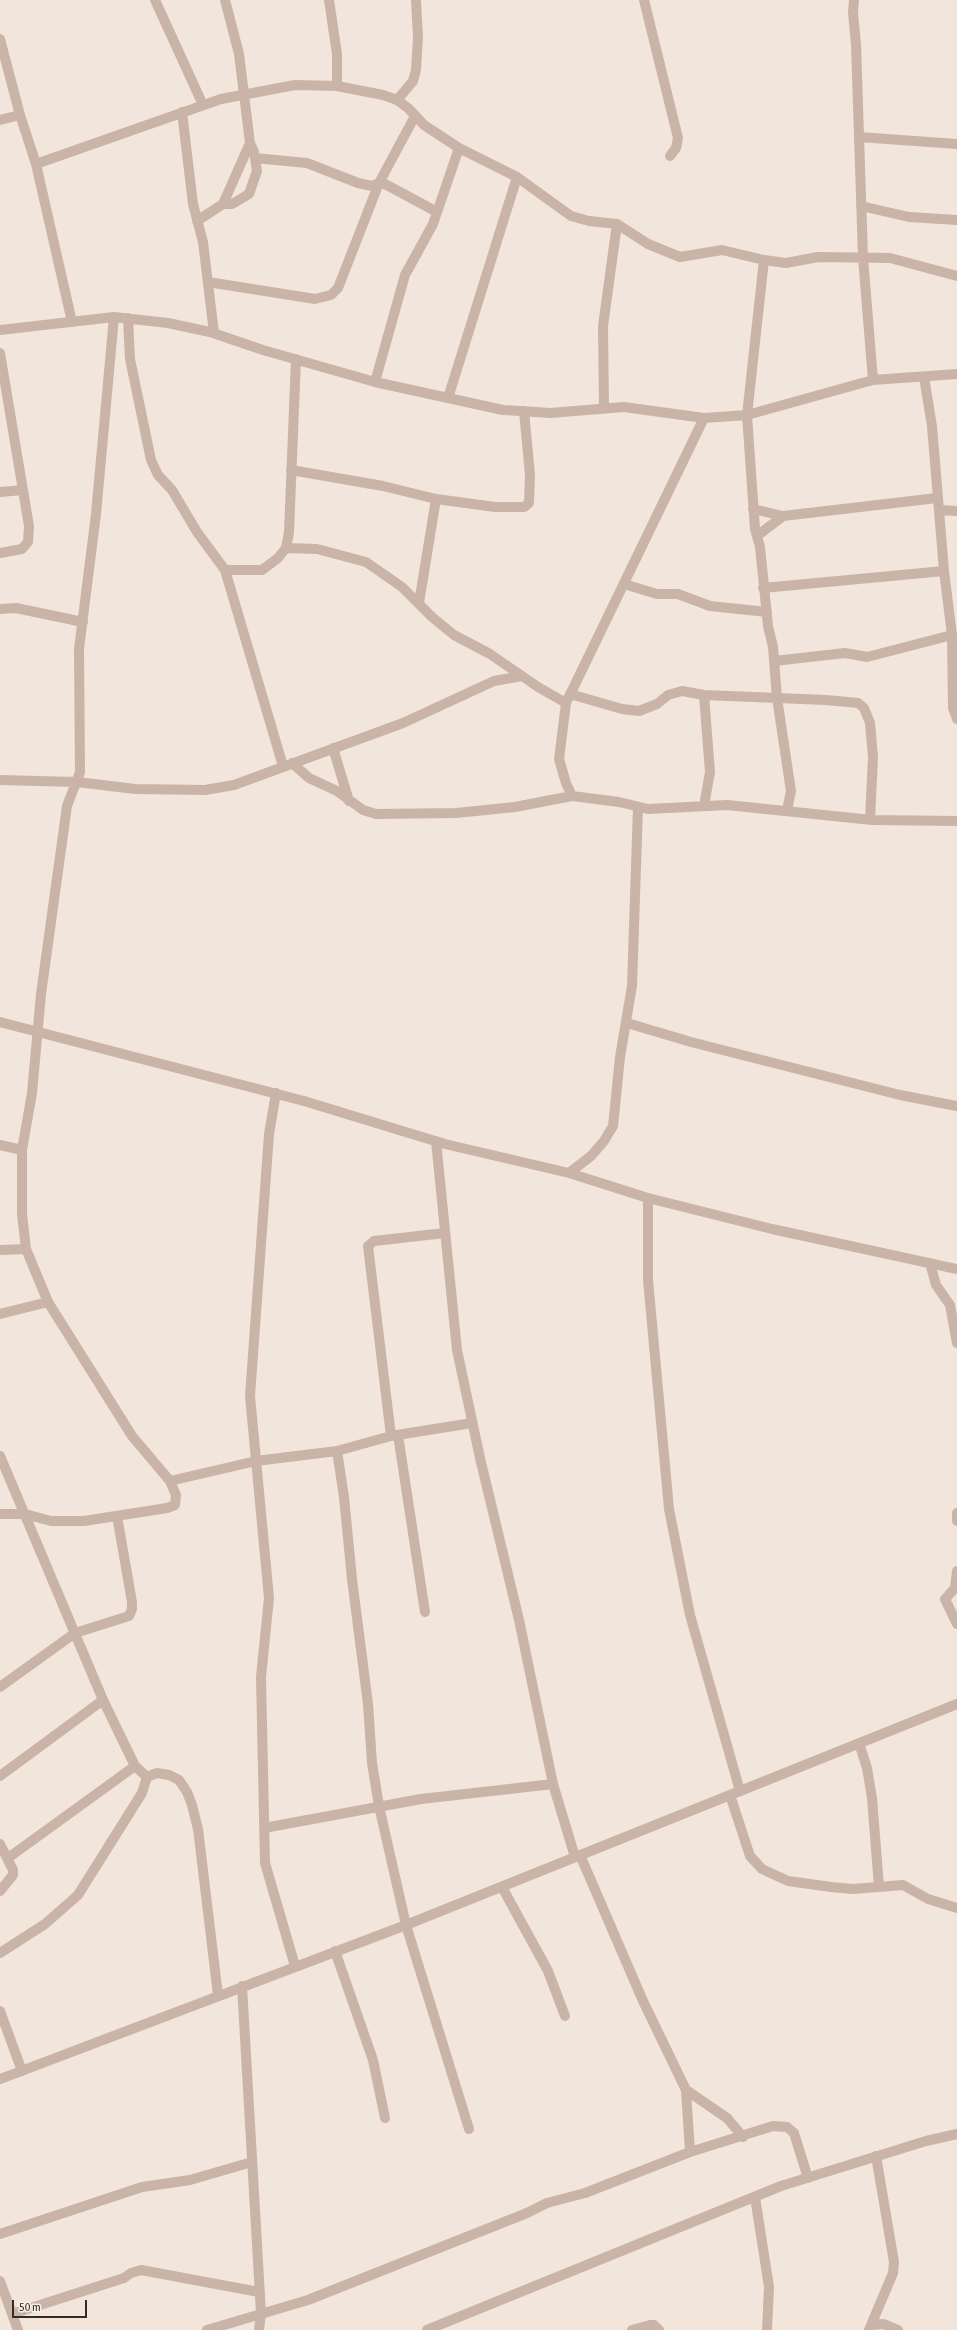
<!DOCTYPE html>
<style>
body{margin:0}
#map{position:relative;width:957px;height:2330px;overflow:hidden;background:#f2e5db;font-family:"Asap Condensed",sans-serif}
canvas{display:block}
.scale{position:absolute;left:12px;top:2300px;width:75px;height:18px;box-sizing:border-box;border:2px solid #362b28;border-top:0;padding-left:5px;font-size:12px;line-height:14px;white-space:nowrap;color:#362b28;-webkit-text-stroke:3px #f9f0e8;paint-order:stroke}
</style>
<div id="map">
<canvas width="957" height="2330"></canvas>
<div class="scale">50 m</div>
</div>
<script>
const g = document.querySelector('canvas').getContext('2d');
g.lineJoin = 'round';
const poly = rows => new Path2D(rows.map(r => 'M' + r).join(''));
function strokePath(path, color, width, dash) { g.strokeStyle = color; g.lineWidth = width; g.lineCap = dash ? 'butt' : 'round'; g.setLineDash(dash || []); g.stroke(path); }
strokePath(poly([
 [155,0,203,105],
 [329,0,337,54,337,86],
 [644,0,678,138,676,148,670,156],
 [854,0,853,13,856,44,863,258,873,380],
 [0,39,20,115,36,164,72,322],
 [397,100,413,81,416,70,418,38,416,0],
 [182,112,193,204,203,242,214,333],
 [0,120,20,115],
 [859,137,957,144],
 [255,158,307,163,358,183,372,186,379,183,385,184,437,212],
 [36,164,221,99,295,85,337,86,383,95,397,100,408,108,424,125,459,148,517,177,571,216,589,221,617,224,648,244,680,257,722,250,764,260,786,263,818,257,890,258,957,276],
 [223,204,250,143],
 [861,206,909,217,957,220],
 [197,221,223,204,232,204,249,194,257,171,254,152,250,143,239,54,225,0],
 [764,260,747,415,755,529,760,547,768,626,773,647,777,698,791,791,787,810],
 [208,282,315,299,331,295,338,288,379,183,415,116],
 [128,318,130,359,151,460,158,475,172,490,197,532,225,570,283,766],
 [0,330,114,317,168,323,210,332,263,350,375,382,503,410,521,411,550,413,624,407,704,418,747,415,873,380,957,374],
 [0,353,29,526,28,542,22,549,0,553],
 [924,377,932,426,944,571,952,635,953,708,957,719],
 [375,382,405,275,433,224,459,148],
 [448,398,517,177],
 [604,408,603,326,617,224],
 [291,470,383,486,436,499,495,507,524,507,529,503,530,475,524,411],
 [0,492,23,490],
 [753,509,783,516,937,498],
 [940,510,957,511],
 [757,536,783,516],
 [286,548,317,549,366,562,402,587,432,617,454,635,490,654,538,687,566,703,704,418],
 [225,570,262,570,278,558,286,548,289,532,296,359],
 [624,584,657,594,678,594,710,606,767,612],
 [763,588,944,571],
 [419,603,436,499],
 [0,609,16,608,83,622],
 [774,661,845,653,867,657,952,635],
 [570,694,622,709,639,711,657,704,668,695,682,691,704,695,826,700,858,703,864,708,870,723,873,757,870,820],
 [566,703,559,759,566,783,572,796],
 [333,748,349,801],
 [292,763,309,778,337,791,363,810,376,814,456,813,515,807,572,796,619,802,648,809,727,805,872,820,957,821],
 [0,780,77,782,135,789,205,790,234,785,403,723,494,681,522,676],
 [704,806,710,772,704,695],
 [0,1022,304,1101,445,1144,569,1173,648,1198,772,1229,957,1269],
 [627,1023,691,1042,900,1095,957,1106],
 [276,1093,269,1134,250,1396,269,1598,261,1677,265,1863,295,1966],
 [436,1141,457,1350,480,1458,519,1620,553,1784,575,1857],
 [0,1145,22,1150],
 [569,1173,591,1156,604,1141,613,1126,620,1057,632,986,638,808],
 [648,1198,648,1280,669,1509,690,1615,740,1791],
 [0,1250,26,1249],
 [930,1263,936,1285,950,1305,957,1343],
 [0,1314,48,1302],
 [398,1435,425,1612],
 [391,1436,368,1246,374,1241,445,1233],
 [337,1451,344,1497,352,1579,368,1704,372,1763,379,1806,406,1925,469,2129],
 [0,1456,103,1700,135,1766],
 [170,1481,256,1461,337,1451,391,1436,472,1423],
 [957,1513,957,1521],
 [0,1514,25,1514,51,1521,84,1521,167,1508,175,1505,176,1495,170,1481,132,1436,48,1302,26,1249,22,1214,22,1150,32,1093,41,994,67,806,80,772,79,649,96,514,114,317],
 [957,1571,955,1588,945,1599,957,1624],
 [0,1687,75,1633,129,1616,132,1609,132,1602,117,1516],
 [859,1743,867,1768,872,1798,879,1887],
 [0,1776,103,1700],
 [147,1777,157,1773,169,1775,179,1780,187,1792,192,1805,198,1829,218,1995],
 [730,1795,750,1856,762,1869,788,1881,831,1887,853,1889,903,1885,928,1899,957,1908],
 [264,1828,421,1799,553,1784],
 [0,1844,13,1870,13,1875,0,1891],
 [580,1855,643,2001,686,2090,690,2152],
 [8,1858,135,1766,147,1777],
 [502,1887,548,1971,565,2016],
 [335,1951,373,2060,385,2118],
 [0,1953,45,1924,78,1895,142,1793,147,1777],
 [242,1986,261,2313,259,2330],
 [0,2011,22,2071],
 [0,2079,406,1925,957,1704],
 [686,2090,727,2118,743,2137],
 [755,2197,769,2287,767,2330],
 [0,2234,142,2187,190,2180,252,2162],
 [0,2281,18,2330],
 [12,2314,124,2278,131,2273,141,2270,259,2292],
 [872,2325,884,2324,898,2330],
 [207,2330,308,2300,527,2213,547,2203,585,2193,690,2152,773,2126,787,2127,794,2133,808,2178],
 [427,2330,781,2186,926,2141,957,2134],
 [632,2330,650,2325,654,2325,659,2330],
 [869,2330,893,2273,894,2262,876,2156]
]), '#cab4a7', 10);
</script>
